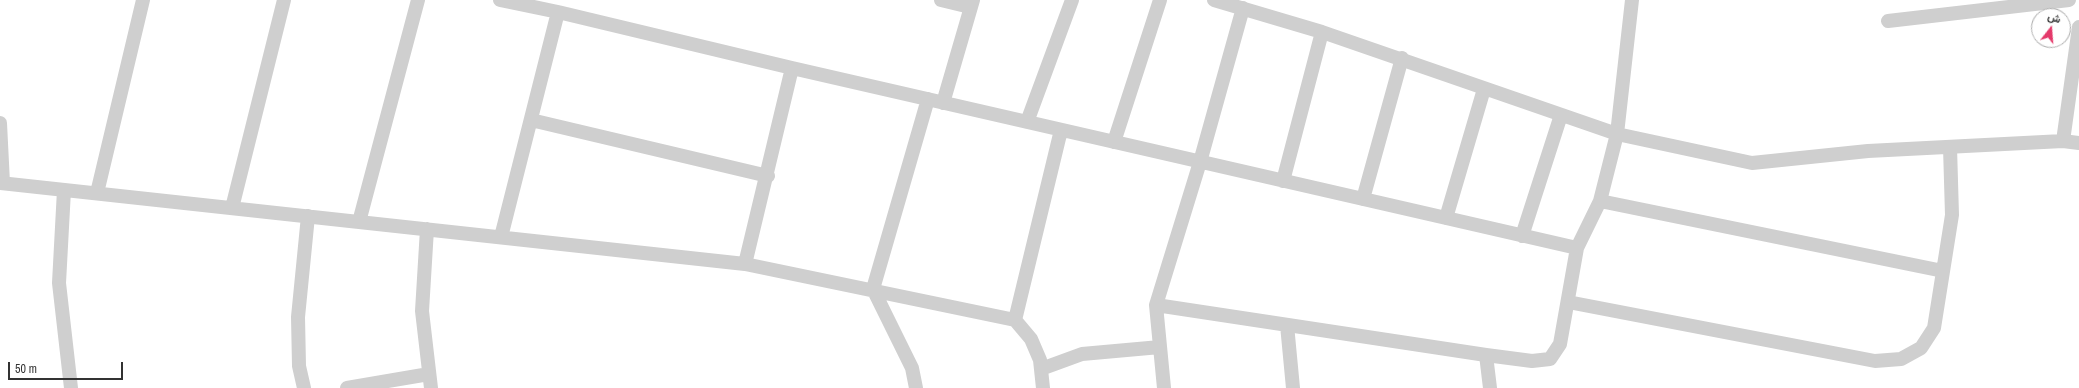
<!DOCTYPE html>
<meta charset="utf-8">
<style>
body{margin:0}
#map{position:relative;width:2079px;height:388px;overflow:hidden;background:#fff;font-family:"Archivo Narrow",Vazirmatn,sans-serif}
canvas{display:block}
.north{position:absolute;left:2031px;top:8px;width:40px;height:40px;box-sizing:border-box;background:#fff;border:1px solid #adadad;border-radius:50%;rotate:17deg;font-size:11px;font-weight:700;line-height:16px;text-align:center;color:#323232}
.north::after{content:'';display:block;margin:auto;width:14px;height:18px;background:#e4396a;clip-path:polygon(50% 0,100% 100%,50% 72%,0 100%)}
.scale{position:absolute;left:8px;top:362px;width:115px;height:18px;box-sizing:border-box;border:2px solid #323232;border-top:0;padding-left:5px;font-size:12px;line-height:14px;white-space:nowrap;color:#323232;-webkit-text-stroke:3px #fff;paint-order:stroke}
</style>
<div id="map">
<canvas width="2079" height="388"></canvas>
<div class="north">ش</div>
<div class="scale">50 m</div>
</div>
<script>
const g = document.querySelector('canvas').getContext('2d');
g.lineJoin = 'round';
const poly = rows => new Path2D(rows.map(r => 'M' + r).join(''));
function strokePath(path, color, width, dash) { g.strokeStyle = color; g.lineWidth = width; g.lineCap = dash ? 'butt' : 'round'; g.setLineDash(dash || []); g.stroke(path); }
strokePath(poly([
 [500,0,558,12,792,68,1577,248],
 [941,0,970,7],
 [1214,0,1322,32,1617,134,1752,163,1868,151,2063,141,2079,143],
 [1888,21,2069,0],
 [943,103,973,0],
 [531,120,768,176],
 [1027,122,1072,0],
 [0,123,3,183],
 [2063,141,2079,27],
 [1114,142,1160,0],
 [1283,181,1322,32],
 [0,183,745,264,1015,320,1031,339,1040,360,1043,388],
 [64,190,59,283,71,388],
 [97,193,143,0],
 [1363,199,1402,58],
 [1600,201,1943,271],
 [232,208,284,0],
 [1446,218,1484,89],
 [359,222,418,0],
 [427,229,422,311,431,388],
 [1522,236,1561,115],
 [501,237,558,12],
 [745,264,792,68],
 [1568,302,1875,361,1901,359,1921,348,1934,328,1952,215,1950,147],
 [1156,305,1486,355,1532,361,1550,359,1560,344,1577,248,1600,201,1617,134,1632,0],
 [1015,320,1061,130],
 [1287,325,1293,388],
 [1486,355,1490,388],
 [1041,369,1082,354,1160,347],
 [304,388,299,366,298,317,308,216],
 [347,388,429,374],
 [916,388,912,368,873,289,928,99],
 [1164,388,1156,305,1200,162,1243,8]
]), '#cfcfcf', 14);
</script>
